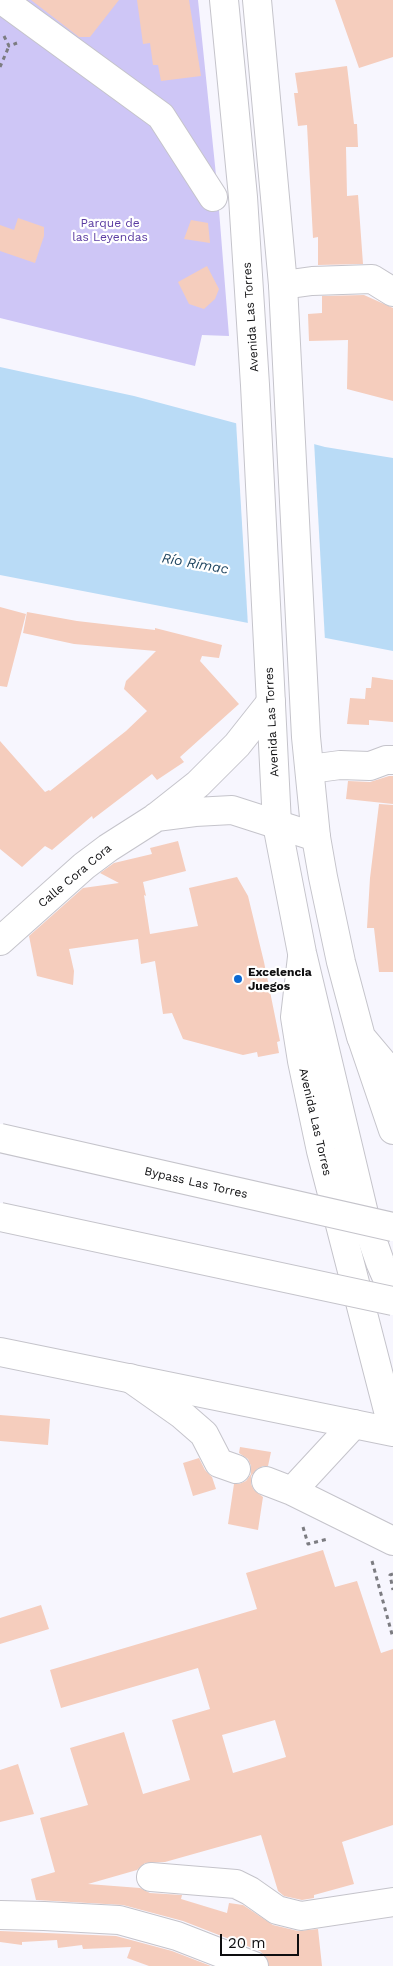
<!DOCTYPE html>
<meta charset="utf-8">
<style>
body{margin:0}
#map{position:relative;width:393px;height:1966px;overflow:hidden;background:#f7f6fe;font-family:"Work Sans",sans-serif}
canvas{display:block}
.scale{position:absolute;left:220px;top:1934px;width:79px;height:22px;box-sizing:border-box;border:2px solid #0e0e10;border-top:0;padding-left:6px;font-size:15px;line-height:18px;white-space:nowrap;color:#0e0e10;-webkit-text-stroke:4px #fff;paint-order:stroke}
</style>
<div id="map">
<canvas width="393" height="1966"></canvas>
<div class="scale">20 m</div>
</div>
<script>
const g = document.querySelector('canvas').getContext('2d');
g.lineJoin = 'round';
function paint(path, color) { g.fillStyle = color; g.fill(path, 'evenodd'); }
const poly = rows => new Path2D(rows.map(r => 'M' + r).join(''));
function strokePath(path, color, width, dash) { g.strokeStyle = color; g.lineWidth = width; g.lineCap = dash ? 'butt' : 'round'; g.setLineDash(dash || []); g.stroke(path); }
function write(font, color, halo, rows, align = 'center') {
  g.font = font + ' "Work Sans",sans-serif'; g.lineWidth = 4.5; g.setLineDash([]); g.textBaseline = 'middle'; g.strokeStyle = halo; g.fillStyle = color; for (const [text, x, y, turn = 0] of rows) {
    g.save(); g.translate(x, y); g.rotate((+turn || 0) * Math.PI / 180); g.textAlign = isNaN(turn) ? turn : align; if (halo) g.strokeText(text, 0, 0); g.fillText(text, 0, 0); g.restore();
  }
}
paint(poly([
 [0,0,198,0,217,185,229,336,202,335,195,366,0,318]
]), '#cec6f6');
paint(poly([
 [0,367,134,396,325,447,393,458,393,651,0,575]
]), '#b9dbf6');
paint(poly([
 [236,421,314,441,325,641,248,626]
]), '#f7f6fe');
paint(poly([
 [31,0,119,0,90,37,79,37],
 [137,0,189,0,201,76,161,81,158,65,153,65,150,43,143,44],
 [335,0,393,0,393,57,359,68],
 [347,66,354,124,357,124,358,147,346,147,347,196,358,195,363,264,318,265,318,237,313,238,307,125,298,126,294,93,298,93,295,73],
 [18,218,44,227,44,236,35,263,0,251,0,225,14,230],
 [191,220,208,223,210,243,184,239],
 [207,266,219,289,215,299,204,309,189,304,178,282],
 [364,295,393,308,393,401,347,389,348,340,309,341,308,314,322,313,322,296],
 [0,607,26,614,7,687,0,686],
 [27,612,77,621,155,630,155,628,222,645,219,658,202,656,200,661,239,704,180,757,184,762,157,780,152,774,93,819,92,816,52,850,45,846,22,867,0,849,0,741,45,792,49,790,50,791,126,731,147,711,124,689,126,681,156,651,74,644,23,633],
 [372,677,393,680,393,722,369,720,369,725,347,724,350,698,365,699,366,688,371,688],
 [389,776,393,776,393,804,346,799,348,781,370,782],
 [379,804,393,805,393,972,379,972,374,928,367,928,370,878],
 [178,841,186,871,143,882,146,896,144,895,150,934,198,926,189,888,237,877,248,896,264,962,280,1041,277,1042,279,1053,258,1057,257,1052,243,1055,183,1039,172,1013,163,1014,155,961,141,964,138,939,69,949,74,971,73,985,37,976,29,936,83,888,119,883,100,873,114,863,152,854,150,848],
 [0,1415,50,1419,48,1445,0,1441],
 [240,1447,271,1452,268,1466,263,1466,257,1469,251,1476,251,1484,254,1490,263,1497,258,1530,228,1524,234,1484,239,1484,246,1481,251,1474,251,1466,248,1459,239,1453],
 [199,1458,205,1470,212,1477,216,1489,193,1496,183,1463],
 [323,1550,335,1587,357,1581,381,1653,393,1649,393,1825,342,1842,354,1884,314,1895,314,1898,302,1900,284,1896,278,1891,261,1835,165,1862,145,1863,137,1870,88,1884,140,1888,150,1893,182,1895,181,1899,227,1913,229,1903,243,1905,273,1925,298,1931,318,1929,322,1966,269,1966,266,1957,260,1951,183,1921,123,1905,36,1900,31,1879,55,1872,40,1818,88,1805,70,1748,124,1732,143,1794,190,1780,172,1720,210,1709,198,1668,61,1708,50,1670,257,1609,246,1573],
 [275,1720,286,1757,233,1773,222,1735],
 [41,1605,49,1629,0,1644,0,1618],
 [18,1764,34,1814,0,1822,0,1770],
 [0,1931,116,1936,172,1951,211,1966,149,1966,127,1958,131,1947,83,1949,82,1945,58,1948,57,1940,22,1942,22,1945,0,1942]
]), '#f5cdbd');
const minor = poly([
 [2,0,161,116,213,197],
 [283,285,312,281,372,279,393,292],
 [310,769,340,765,370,766,386,760,393,760],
 [156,817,195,812,232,810,316,837],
 [0,941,84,866,108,848,155,818,198,784,237,745,271,702],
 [130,1378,181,1414,204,1434,219,1463,236,1469],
 [266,1481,292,1491,393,1541],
 [292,1491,354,1424],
 [151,1877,236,1884,250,1891,277,1910,301,1916,393,1902],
 [0,1915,44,1916,119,1920,177,1936,254,1966]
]);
const major = poly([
 [302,957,295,1017,302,1061,321,1151,393,1430],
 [362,1039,393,1130]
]);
const highway = poly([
 [224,0,243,197,255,385,277,824,302,953,366,1222,380,1262,393,1292],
 [257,0,283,285,306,737,316,837,323,877,341,962,361,1037,393,1075],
 [0,1352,393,1432]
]);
strokePath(minor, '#c5c4cb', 30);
strokePath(major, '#c5c4cb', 30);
strokePath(highway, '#c5c4cb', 30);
strokePath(poly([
 [4,36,9,46,17,43],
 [0,67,9,46],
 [303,1527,308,1544,328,1539],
 [372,1561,393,1638],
 [393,1574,390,1575,393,1590]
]), '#7c7c81', 3, [4, 4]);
strokePath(minor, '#fff', 28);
strokePath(major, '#fff', 28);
strokePath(highway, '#fff', 28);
const highwayBridge = poly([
 [0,1138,393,1227],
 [0,1217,393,1301]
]);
strokePath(highwayBridge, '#c5c4cb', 30, []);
strokePath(highwayBridge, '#fff', 28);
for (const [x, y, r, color] of [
 [238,979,5,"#0d69d2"]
]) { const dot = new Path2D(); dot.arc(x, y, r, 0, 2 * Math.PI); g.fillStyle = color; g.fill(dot); strokePath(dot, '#fff', 2); }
write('12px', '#5a3ba1', '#fff', [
 ["Parque de",110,223],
 ["las Leyendas",110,237]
]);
write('12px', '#0e0e10', '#fff', [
 ["Avenida Las Torres",251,317,-94],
 ["Avenida Las Torres",272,722,-93],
 ["Calle Cora Cora",75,876,-40],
 ["Avenida Las Torres",315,1122,77],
 ["Bypass Las Torres",196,1183,13]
]);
write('bold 12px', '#0e0e10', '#fff', [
 ["Excelencia",248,972],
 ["Juegos",248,986]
], 'left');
write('italic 14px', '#214762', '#fff', [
 ["Río Rímac",195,564,10]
]);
</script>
